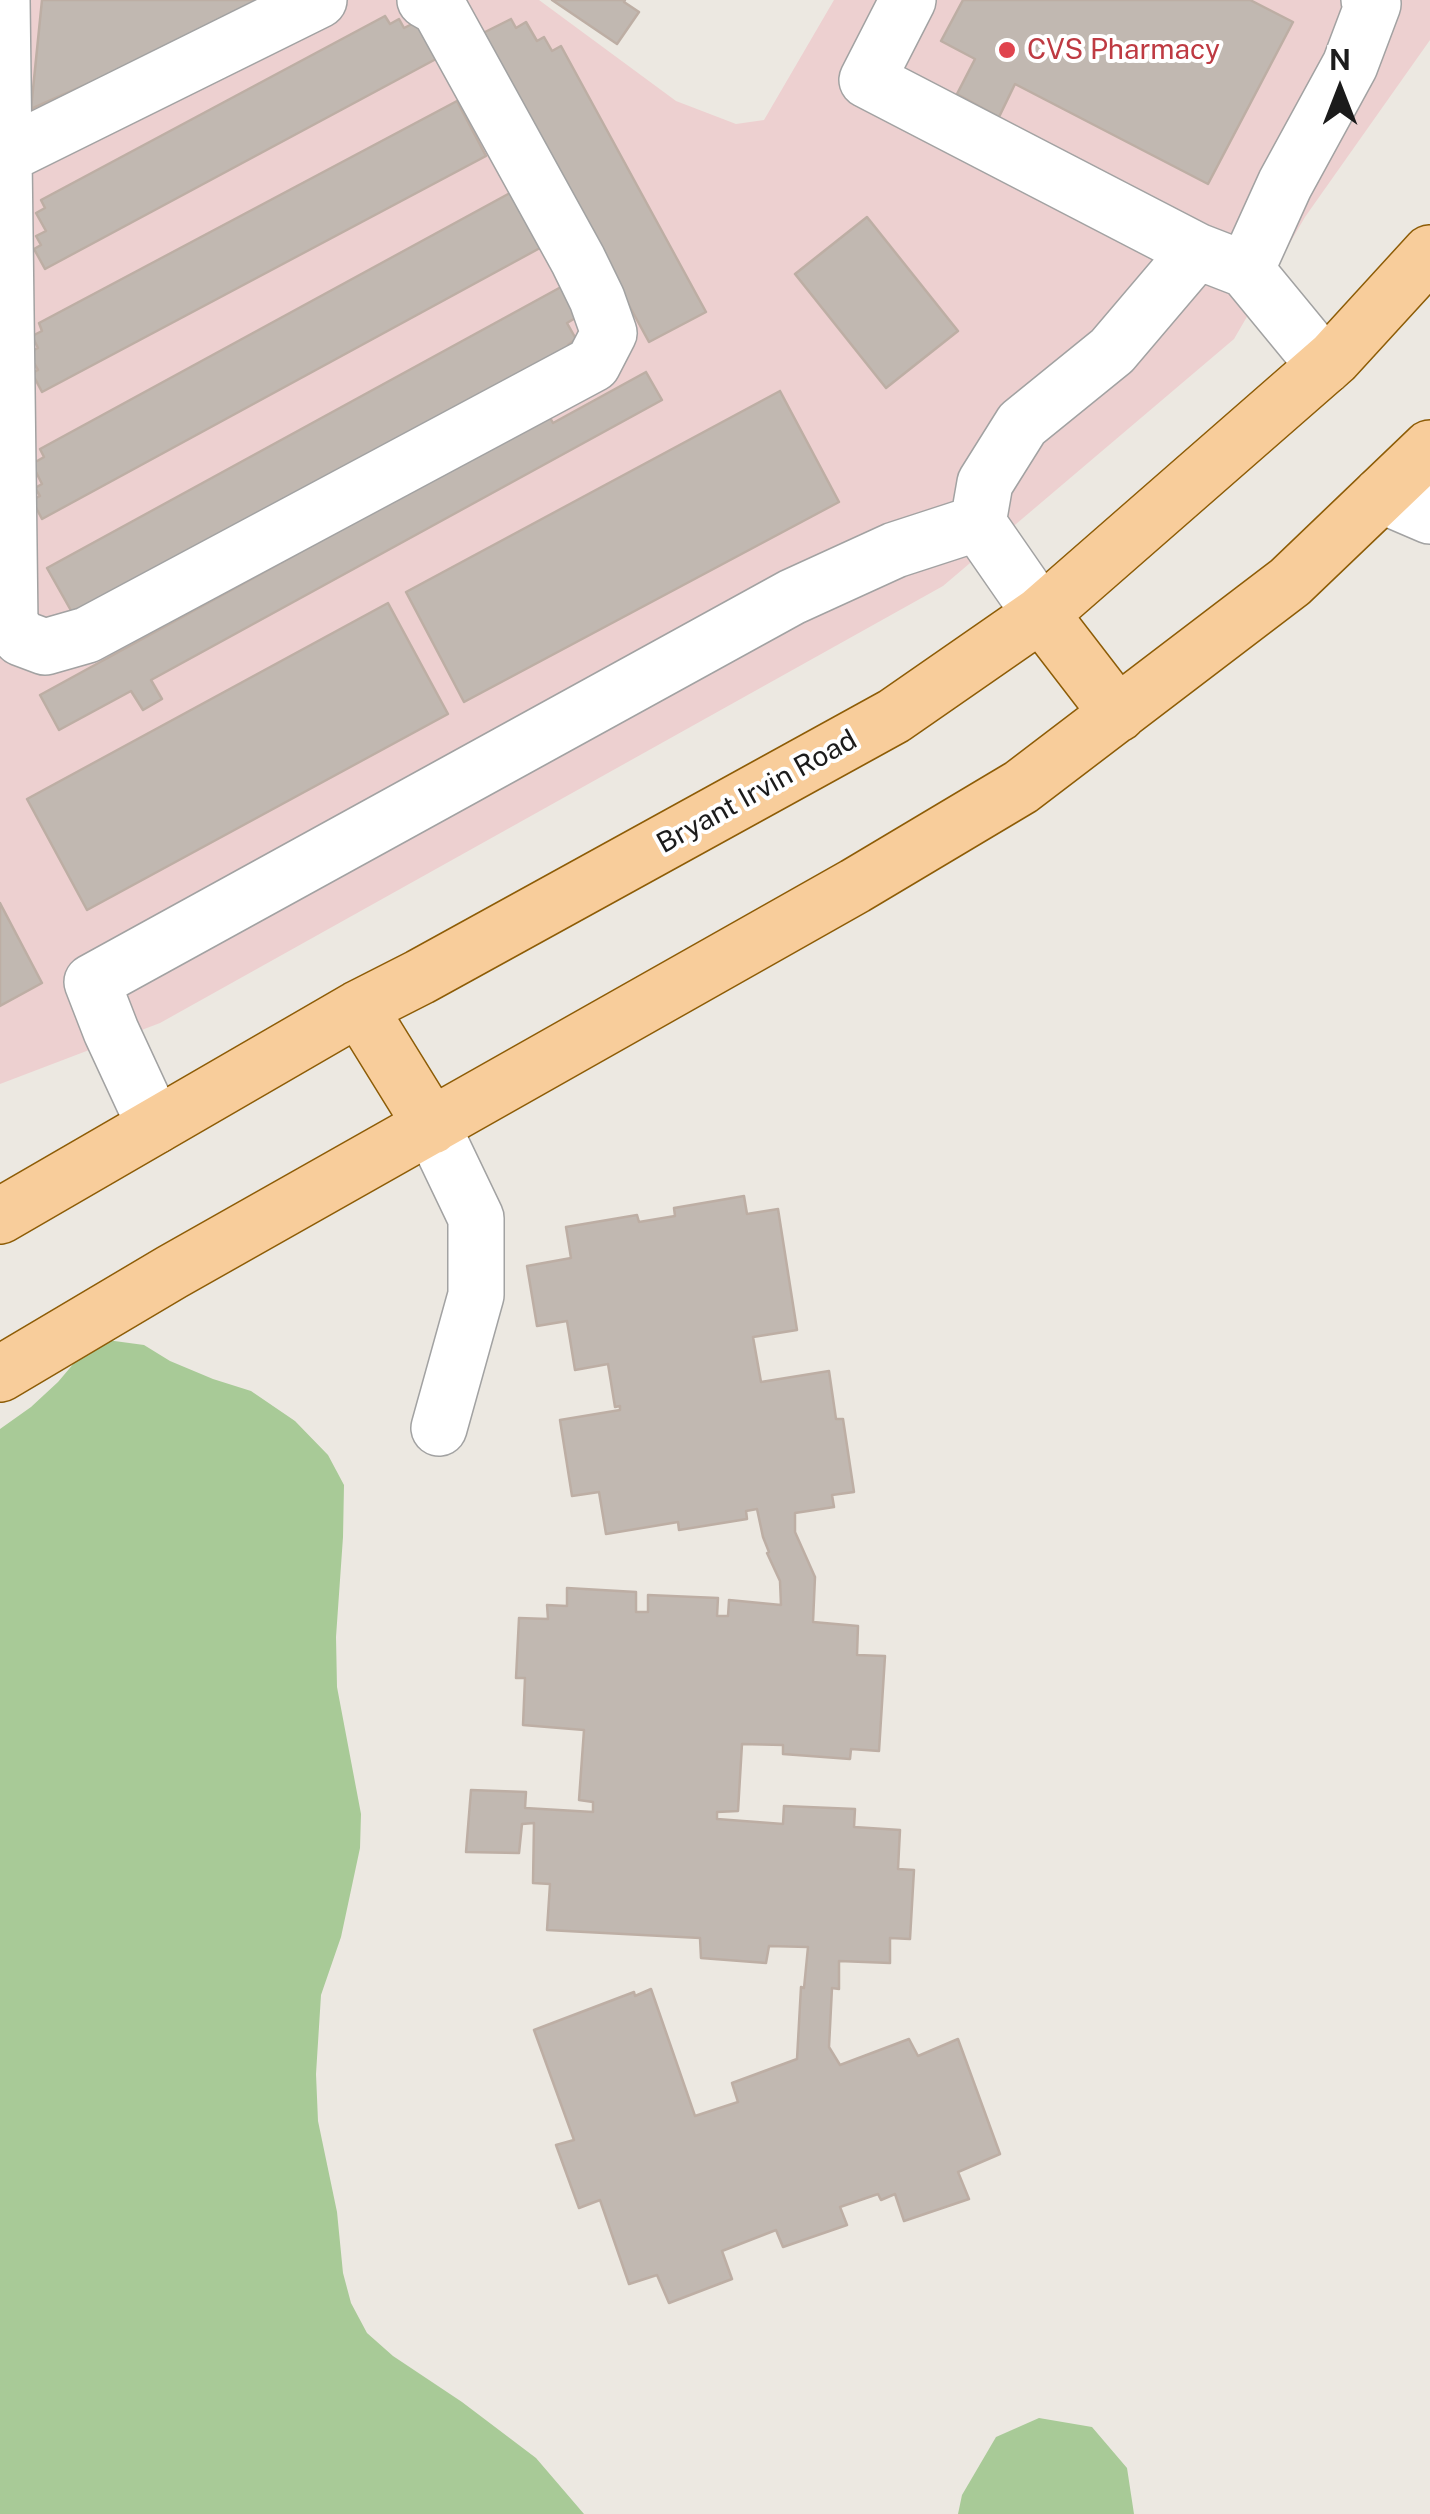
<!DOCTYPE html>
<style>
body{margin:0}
#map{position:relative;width:1430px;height:2514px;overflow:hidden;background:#ece8e1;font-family:"Public Sans",sans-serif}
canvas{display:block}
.north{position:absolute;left:1290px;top:40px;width:100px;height:100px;-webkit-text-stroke:8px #fff;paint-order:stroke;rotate:0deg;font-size:28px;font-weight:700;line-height:40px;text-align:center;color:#1b1b1b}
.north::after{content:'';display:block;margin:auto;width:35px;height:45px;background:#1b1b1b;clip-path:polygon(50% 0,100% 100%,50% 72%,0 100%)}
</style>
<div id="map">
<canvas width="1430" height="2514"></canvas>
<div class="north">N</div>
</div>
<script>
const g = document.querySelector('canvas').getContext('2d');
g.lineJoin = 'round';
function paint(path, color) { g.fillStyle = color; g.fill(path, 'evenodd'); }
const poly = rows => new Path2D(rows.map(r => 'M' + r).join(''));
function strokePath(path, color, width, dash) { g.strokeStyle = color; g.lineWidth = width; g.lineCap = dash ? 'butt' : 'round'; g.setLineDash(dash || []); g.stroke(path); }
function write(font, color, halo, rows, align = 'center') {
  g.font = font + ' "Public Sans",sans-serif'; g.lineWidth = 8; g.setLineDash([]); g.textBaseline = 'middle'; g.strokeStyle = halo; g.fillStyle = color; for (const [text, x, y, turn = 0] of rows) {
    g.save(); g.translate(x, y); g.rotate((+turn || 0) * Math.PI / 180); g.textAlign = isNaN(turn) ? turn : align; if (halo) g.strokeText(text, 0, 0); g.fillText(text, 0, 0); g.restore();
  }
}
paint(poly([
 [0,0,539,0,676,101,736,124,764,120,834,0,1430,0,1430,40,1305,217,1234,339,943,586,160,1023,0,1084]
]), '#edd0d0');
paint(poly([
 [107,1340,144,1345,170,1361,213,1379,251,1391,295,1421,328,1455,344,1485,343,1537,336,1637,337,1687,361,1814,360,1848,341,1937,321,1995,316,2074,318,2121,337,2212,343,2273,351,2303,367,2333,393,2356,462,2402,536,2458,584,2514,0,2514,0,1429,31,1407,58,1382,80,1356],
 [1039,2418,1092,2427,1127,2468,1134,2514,958,2514,962,2495,996,2437]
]), '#a8ca97');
const building = poly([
 [42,0,276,0,31,109,42,0],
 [552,0,625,0,624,2,639,12,617,44,552,0],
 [963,0,1250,0,1293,22,1208,184,1015,84,999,117,957,94,975,59,941,41,963,0],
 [385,16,390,24,399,19,404,28,416,22,436,59,45,269,34,249,41,245,36,236,46,231,36,213,45,208,41,200,385,16],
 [511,19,516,28,526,22,537,41,544,37,552,51,561,46,706,312,649,342,481,34,511,19],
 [457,101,486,156,42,392,32,373,38,370,28,353,38,348,32,336,42,331,39,323,457,101],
 [510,193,540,248,42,519,32,500,40,496,35,488,42,484,32,464,44,457,40,449,510,193],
 [867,217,958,331,886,388,795,274,867,217],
 [561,287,577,317,567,323,576,339,568,345,573,354,78,623,47,568,561,287],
 [646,372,662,400,151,680,162,699,143,710,131,691,59,730,40,695,549,416,553,423,646,372],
 [780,391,839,502,464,702,406,592,780,391],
 [388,603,448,714,87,910,27,799,388,603],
 [0,903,42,983,0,1006,0,903],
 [744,1196,747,1214,778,1209,797,1330,753,1337,761,1382,829,1371,836,1419,843,1419,854,1492,832,1495,834,1507,795,1513,795,1532,815,1577,813,1622,858,1626,857,1655,885,1656,879,1751,851,1749,850,1759,783,1754,783,1745,742,1744,738,1811,717,1812,717,1819,783,1824,784,1806,855,1809,854,1827,900,1830,898,1869,914,1870,910,1939,890,1938,890,1963,839,1961,839,1989,832,1988,829,2047,840,2065,909,2039,918,2056,958,2039,1000,2154,958,2172,969,2199,904,2221,895,2194,881,2200,878,2194,840,2207,847,2225,783,2247,776,2230,722,2251,732,2279,669,2303,657,2275,629,2284,600,2200,579,2208,556,2145,574,2140,534,2030,634,1992,635,1996,651,1989,695,2116,738,2102,732,2083,797,2059,801,1987,804,1988,808,1947,769,1946,766,1963,701,1958,700,1938,547,1930,550,1884,533,1883,534,1823,522,1824,519,1853,466,1852,471,1790,526,1792,525,1808,593,1812,593,1802,579,1800,584,1730,523,1725,525,1678,516,1678,519,1618,548,1619,547,1605,567,1606,567,1588,636,1592,636,1612,648,1612,648,1595,718,1598,717,1616,728,1616,729,1600,781,1605,780,1581,767,1553,769,1552,763,1537,757,1509,746,1511,747,1519,679,1530,678,1522,606,1534,599,1492,572,1496,560,1420,620,1410,620,1406,615,1407,608,1364,575,1370,567,1321,537,1326,527,1266,571,1258,566,1227,637,1215,639,1222,675,1216,674,1208,744,1196]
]);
paint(building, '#c1b8b1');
strokePath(building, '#bdaea4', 2.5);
const minor = poly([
 [2,0,10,623,21,638,45,647,87,635,593,364,609,333,597,299,578,260,439,8,425,0],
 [908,0,867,80,1197,251,1246,270,1285,184,1350,65,1373,4,1369,0],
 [2,157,319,0],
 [1246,270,1325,366],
 [1381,495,1430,516],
 [1041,614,978,523,985,483,1022,424,1112,351,1197,251],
 [155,1126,111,1031,92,982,792,597,895,550,978,523],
 [432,1126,476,1218,476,1295,439,1428]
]);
const major = poly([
 [1041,614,1118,714],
 [359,1008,432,1126],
 [0,1216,359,1008,420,977,894,716,1041,614,1334,358,1430,253],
 [0,1374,172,1272,855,886,1021,787,1290,582,1430,448]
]);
strokePath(minor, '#a2a2a2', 58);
strokePath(major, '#8d5c06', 58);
strokePath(minor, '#fff', 55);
strokePath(major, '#f8cd9b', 55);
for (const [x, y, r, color] of [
 [1007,50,10,"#e0444e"]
]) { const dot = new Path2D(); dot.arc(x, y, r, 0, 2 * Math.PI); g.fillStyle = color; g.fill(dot); strokePath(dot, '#fff', 4); }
write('28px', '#be3a42', '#fff', [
 ["CVS Pharmacy",1027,50]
], 'left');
write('28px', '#1b1b1b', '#fff', [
 ["Bryant Irvin Road",757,792,-29]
]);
</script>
